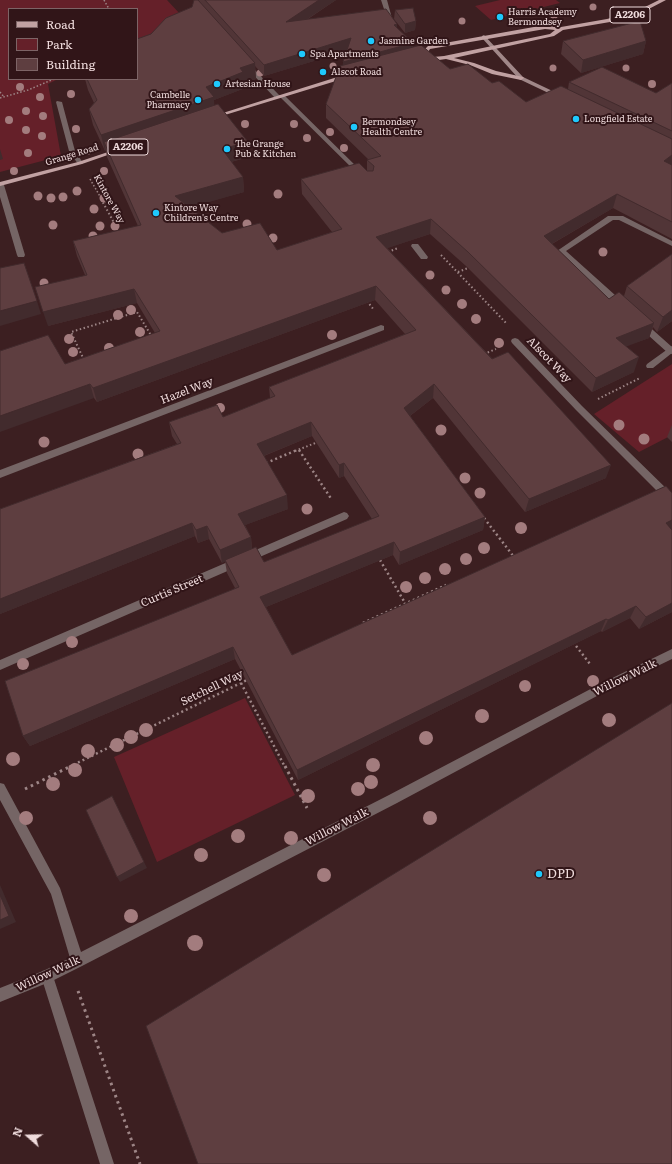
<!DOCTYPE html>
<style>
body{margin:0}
#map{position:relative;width:672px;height:1164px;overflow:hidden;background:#3c1f21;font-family:Literata,serif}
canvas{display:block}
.legend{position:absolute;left:8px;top:8px;width:130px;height:72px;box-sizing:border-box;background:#311518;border:1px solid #7d6466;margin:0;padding:5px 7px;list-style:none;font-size:12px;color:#efdbdc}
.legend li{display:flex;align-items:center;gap:8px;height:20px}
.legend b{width:20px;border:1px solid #7d6466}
.north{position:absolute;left:8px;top:1116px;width:40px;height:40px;-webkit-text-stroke:3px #311518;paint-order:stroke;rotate:290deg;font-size:11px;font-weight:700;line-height:16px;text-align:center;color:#efdbdc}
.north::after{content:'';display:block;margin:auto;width:14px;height:18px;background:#efdbdc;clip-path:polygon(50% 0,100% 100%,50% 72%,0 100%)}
</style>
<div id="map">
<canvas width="672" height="1164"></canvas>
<ul class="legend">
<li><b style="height:5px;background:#c1a1a2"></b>Road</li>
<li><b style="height:11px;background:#652029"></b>Park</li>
<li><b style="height:11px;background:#5e3e40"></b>Building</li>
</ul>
<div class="north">N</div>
</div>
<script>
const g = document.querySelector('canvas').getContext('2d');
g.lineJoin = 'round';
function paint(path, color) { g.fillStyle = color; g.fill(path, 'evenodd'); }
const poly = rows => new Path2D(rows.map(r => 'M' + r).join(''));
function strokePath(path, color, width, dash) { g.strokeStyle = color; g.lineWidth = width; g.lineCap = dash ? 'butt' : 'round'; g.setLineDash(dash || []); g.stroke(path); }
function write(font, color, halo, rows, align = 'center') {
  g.font = font + ' Literata,serif'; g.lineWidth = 4; g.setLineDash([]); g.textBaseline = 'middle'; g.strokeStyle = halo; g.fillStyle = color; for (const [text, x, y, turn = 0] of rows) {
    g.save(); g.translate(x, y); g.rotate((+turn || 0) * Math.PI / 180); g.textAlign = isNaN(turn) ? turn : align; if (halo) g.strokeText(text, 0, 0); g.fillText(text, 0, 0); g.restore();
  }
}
paint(poly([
 [0,0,167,0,194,29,137,52,137,9,9,9,9,79,58,79,48,84,61,156,0,172],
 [500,0,556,0,560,3,491,20,475,6],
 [672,364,672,435,639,452,594,414],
 [245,698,295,795,157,862,114,757]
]), '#652029');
strokePath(poly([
 [104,0,109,9],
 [0,92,4,97],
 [0,98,28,90,54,79],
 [90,179,102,200]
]), '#9d8586', 1.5, [1.5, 2]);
strokePath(poly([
 [101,199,119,232],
 [388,252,398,248],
 [441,255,507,324],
 [458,272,468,268],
 [367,301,374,310],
 [484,354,496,349],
 [84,360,71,332,137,312,152,337],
 [598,399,640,378],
 [299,450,300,451],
 [295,451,318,442]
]), '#9d8586', 2, [1.5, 2.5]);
strokePath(poly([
 [299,450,332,500],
 [266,463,297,450],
 [484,518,514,557],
 [380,560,405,603],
 [363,623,446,585],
 [573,642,590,664],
 [241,683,285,767],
 [69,767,249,679]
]), '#9d8586', 2.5, [2, 3]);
strokePath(poly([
 [285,766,307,808],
 [25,789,71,766],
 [78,991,140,1164]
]), '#9d8586', 3, [2.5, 4]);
paint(poly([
 [57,101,62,102,75,151,83,163,82,164,78,164,69,151,56,102,57,101],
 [0,183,4,185,25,255,24,257,18,257,17,255,0,197,0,183],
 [608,216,623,216,672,241,672,246,619,220,613,220,566,251,625,304,626,306,622,309,619,308,557,251,608,216],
 [641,321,644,322,672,347,672,354,668,353,638,326,637,324,641,321],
 [344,512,347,513,349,516,347,519,0,670,0,660,344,512],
 [47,970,52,971,53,976,114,1164,100,1164,41,976,42,971,47,970]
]), '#756565');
paint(poly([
 [381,0,387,0,393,22,388,21,381,0],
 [245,64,249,64,279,95,284,95,362,172,362,174,358,174,280,97,275,98,245,66,245,64],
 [412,244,418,244,428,257,427,259,421,259,411,246,412,244],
 [381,325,384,326,384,330,0,478,0,470,381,325],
 [515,338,518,339,582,406,672,494,672,504,669,503,576,410,512,343,511,341,512,339,515,338],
 [672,346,672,353,653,368,647,368,646,366,647,364,672,346],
 [672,649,672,659,610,689,397,803,82,966,52,981,0,1002,0,988,43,971,70,958,51,894,0,800,0,783,4,784,60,888,81,952,389,795,602,683,672,649]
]), '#756565');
paint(poly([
 [484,35,523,77,563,96,563,98,559,98,519,79,482,38,482,36,484,35]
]), '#a08788');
paint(poly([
 [659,0,666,0,641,13,610,22,563,30,554,36,454,58,474,63,496,71,523,77,524,78,521,80,492,74,470,65,446,59,432,61,419,55,428,46,545,25,561,27,607,19,637,11,659,0],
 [545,29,555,30,550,34,444,56,433,57,426,55,430,49,545,29],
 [347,74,350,76,349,77,215,118,210,117,347,74],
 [117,149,122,150,82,164,0,186,0,182,78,162,117,149]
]), '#c1a1a2');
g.fillStyle = '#a37c7e';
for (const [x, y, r] of [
 [593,7,3.5],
 [554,16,3.5],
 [462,21,3.5],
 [333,66,3.5],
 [553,68,3.5],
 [626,68,3.5],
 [260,73,3.5],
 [652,84,4],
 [20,87,4],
 [71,94,4],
 [40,97,4],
 [26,111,4],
 [43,116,4],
 [9,120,4],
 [245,124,4],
 [294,124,4],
 [76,129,4],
 [26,130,4],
 [330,132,4],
 [42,136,4],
 [307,138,4],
 [344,148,4],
 [87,151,4],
 [28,153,4],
 [14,171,4],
 [104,171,4],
 [77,191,4.5],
 [278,194,4.5],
 [38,196,4.5],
 [63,197,4.5],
 [51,198,4.5],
 [104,198,4.5],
 [94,209,4.5],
 [247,224,4.5],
 [53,225,4.5],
 [100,226,4.5],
 [115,226,4.5],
 [93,236,4.5],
 [273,238,4.5],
 [603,252,4.5],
 [430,275,4.5],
 [44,283,4.5],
 [446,290,4.5],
 [462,304,5],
 [131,310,5],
 [118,315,5],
 [476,319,5],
 [140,332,5],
 [332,335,5],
 [69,339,5],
 [499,343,5],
 [109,348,5],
 [73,352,5],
 [220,408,5],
 [619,425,5.5],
 [441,430,5.5],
 [644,439,5.5],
 [44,442,5.5],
 [138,454,5.5],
 [465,478,5.5],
 [480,493,5.5],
 [307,509,5.5],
 [521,528,6],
 [484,548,6],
 [466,559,6],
 [445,569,6],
 [425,578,6],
 [406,587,6],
 [72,642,6],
 [23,664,6],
 [593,681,6],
 [525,686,6],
 [482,716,7],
 [609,720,7],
 [146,730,7],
 [131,737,7],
 [426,738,7],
 [117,745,7],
 [88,751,7],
 [13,759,7],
 [373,765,7],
 [75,770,7],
 [371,782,7],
 [53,784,7],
 [358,789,7],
 [308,796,7],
 [26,818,7],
 [430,818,7],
 [238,836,7],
 [291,838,7],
 [201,855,7],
 [324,875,7],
 [131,916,7],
 [195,943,8]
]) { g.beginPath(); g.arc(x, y, r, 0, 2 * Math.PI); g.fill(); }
paint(poly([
 [194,0,336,0,308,19,397,24,397,28,413,43,413,47,450,69,492,83,526,102,568,89,569,82,656,93,672,83,672,239,613,208,552,244,609,299,624,296,627,286,672,254,672,321,657,332,653,327,649,338,626,346,634,372,592,392,466,266,430,234,387,248,606,478,525,512,433,398,410,416,485,517,483,530,399,565,393,555,266,607,292,655,666,486,672,612,639,629,630,618,602,632,601,631,298,780,235,659,30,746,23,736,235,588,227,573,225,561,222,563,209,539,198,543,195,536,0,614,0,509,177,444,172,436,169,422,223,417,270,398,269,387,405,334,375,300,97,402,94,398,65,364,155,333,137,303,48,326,85,275,77,256,73,241,138,226,107,157,106,151,105,151,93,125,89,109,94,103,88,90,85,79,137,79,151,34,192,7],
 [347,51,343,66,326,104,326,118,369,160,367,160,367,170,301,179,302,194,332,232,277,250,222,233,189,207,244,192,243,177,231,162,249,157,214,105,214,100,245,88,244,83,256,79,255,66,264,76],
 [312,436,339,478,344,476,372,519,264,562,252,548,251,537,245,525,288,509,264,456],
 [395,10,416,21,415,30,405,33,394,19],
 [563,41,646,41,643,54,581,73,561,54],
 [672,425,672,442,667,437]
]), '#513537');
paint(poly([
 [319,0,336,0,286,33,286,22],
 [416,21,415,30,405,33,405,24],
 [397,24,397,36,394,25],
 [351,38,351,50,264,76,264,65],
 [646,41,643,54,581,73,583,60],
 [413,43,412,55,342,74,343,62],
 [255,63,256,79,244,83,245,88,214,100,215,113,104,142,106,151,105,151,101,135,206,87,240,68],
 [248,142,249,157,223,164,222,149],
 [0,149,3,159,0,160],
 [672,155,672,166,664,161],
 [243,177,244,192,178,211,175,196],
 [617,194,613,208,541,250,544,236],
 [431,219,430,234,376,252,376,237],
 [376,286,375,300,97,402,93,388],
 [134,289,137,303,48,326,43,312],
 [37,301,41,314,0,326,0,311],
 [672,310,672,321,657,332,663,317],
 [654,323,649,338,612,352,616,338],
 [639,357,634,372,592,392,596,378],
 [90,384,94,398,0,432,0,416],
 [434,384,433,398,403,421,404,408],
 [311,422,312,436,258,458,257,444],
 [344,463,344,476,339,478,339,465],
 [611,465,606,478,525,512,529,499],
 [287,495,288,509,240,527,238,514],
 [485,517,483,530,399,565,400,552],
 [672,520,672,530,666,523],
 [192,523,195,536,0,614,0,599],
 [207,526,209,539,198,543,196,530],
 [251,537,252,550,222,563,220,550],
 [394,542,393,555,261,609,260,597],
 [672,603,672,612,639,629,646,617],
 [636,606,630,618,602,632,608,620],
 [606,619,601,631,298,780,297,770],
 [233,647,235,659,30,746,23,736],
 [112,796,147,868,120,882,117,877],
 [0,885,16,922,0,929]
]), '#422b2d');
const building = poly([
 [194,0,198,0,255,63,240,68,243,72,206,87,214,97,101,135,89,109,97,100,87,79,137,79,137,39,151,34,166,18,192,7,194,0],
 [205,0,319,0,286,22,386,9,397,24,394,25,413,43,343,62,351,38,264,65,205,0],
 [413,8,416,21,405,24,395,10,413,8],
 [640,21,646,41,583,60,563,41,640,21],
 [421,45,450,69,468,64,492,83,499,81,526,102,561,86,672,139,672,155,664,161,672,165,672,222,617,194,544,236,609,299,619,292,654,323,616,338,639,357,596,378,468,252,431,219,376,237,492,359,508,352,611,465,529,499,434,384,404,408,485,517,400,552,394,542,260,597,292,655,666,486,672,493,672,520,666,523,672,530,672,603,646,617,636,606,608,620,606,619,297,770,233,647,23,736,5,681,239,587,225,560,256,547,264,562,379,516,344,463,339,465,311,422,257,444,287,495,238,514,251,537,220,550,207,526,196,530,192,523,0,599,0,509,181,443,169,422,217,405,223,417,275,396,269,387,416,330,376,286,93,388,90,384,0,416,0,351,48,335,65,364,160,331,134,289,43,312,35,287,87,275,73,241,141,225,104,142,218,104,248,142,222,149,243,177,175,196,222,233,260,223,277,250,342,229,301,179,359,163,367,171,373,171,374,166,367,160,381,156,326,104,340,66,421,45],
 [602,67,656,93,672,83,672,131,569,82,602,67],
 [672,254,672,310,663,317,627,286,672,254],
 [24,263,37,301,0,311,0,268,24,263],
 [672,703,672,1164,198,1164,146,1026,672,703],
 [112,796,144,862,117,877,86,810,112,796],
 [0,895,9,916,0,920,0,895]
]);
paint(building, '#5e3e40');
strokePath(building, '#422b2d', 1);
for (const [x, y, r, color] of [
 [500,17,4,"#1ec9fd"],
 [371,41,4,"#1ec9fd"],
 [302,54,4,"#1ec9fd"],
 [323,72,4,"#1ec9fd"],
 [217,84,4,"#1ec9fd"],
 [198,100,4,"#1ec9fd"],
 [576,119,4,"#1ec9fd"],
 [354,127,4,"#1ec9fd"],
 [227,149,4,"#1ec9fd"],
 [156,213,4,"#1ec9fd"],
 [539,874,4,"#1ec9fd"]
]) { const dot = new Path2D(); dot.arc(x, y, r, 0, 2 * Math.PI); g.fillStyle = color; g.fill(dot); strokePath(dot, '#311518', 1.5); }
write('9px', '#efdbdc', '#311518', [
 ["Harris Academy",508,12],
 ["Bermondsey",508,22],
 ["Jasmine Garden",379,41],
 ["Spa Apartments",310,54],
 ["Alscot Road",331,72],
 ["Artesian House",225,84],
 ["Cambelle",190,95,"right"],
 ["Pharmacy",190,105,"right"],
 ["Longfield Estate",584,119],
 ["Bermondsey",362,122],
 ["Health Centre",362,132],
 ["The Grange",235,144],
 ["Pub & Kitchen",235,154],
 ["Kintore Way",164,208],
 ["Children's Centre",164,218]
], 'left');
write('9px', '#efdbdc', '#311518', [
 ["Grange Road",72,155,-17],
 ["Kintore Way",109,199,61]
]);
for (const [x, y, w] of [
 [630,15,40],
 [128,147,40]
]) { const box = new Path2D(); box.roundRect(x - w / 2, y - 8, w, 16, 3); g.fillStyle = '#311518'; g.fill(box); strokePath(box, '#efdbdc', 1); }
write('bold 10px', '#efdbdc', null, [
 ["A2206",630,15],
 ["A2206",128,147]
]);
write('11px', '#efdbdc', '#311518', [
 ["Alscot Way",549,360,46],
 ["Hazel Way",187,391,-21],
 ["Curtis Street",172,591,-23],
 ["Willow Walk",625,678,-26],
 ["Setchell Way",212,688,-26],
 ["Willow Walk",337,827,-27],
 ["Willow Walk",48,974,-25]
]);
write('13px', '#efdbdc', '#311518', [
 ["DPD",547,874]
], 'left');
</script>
